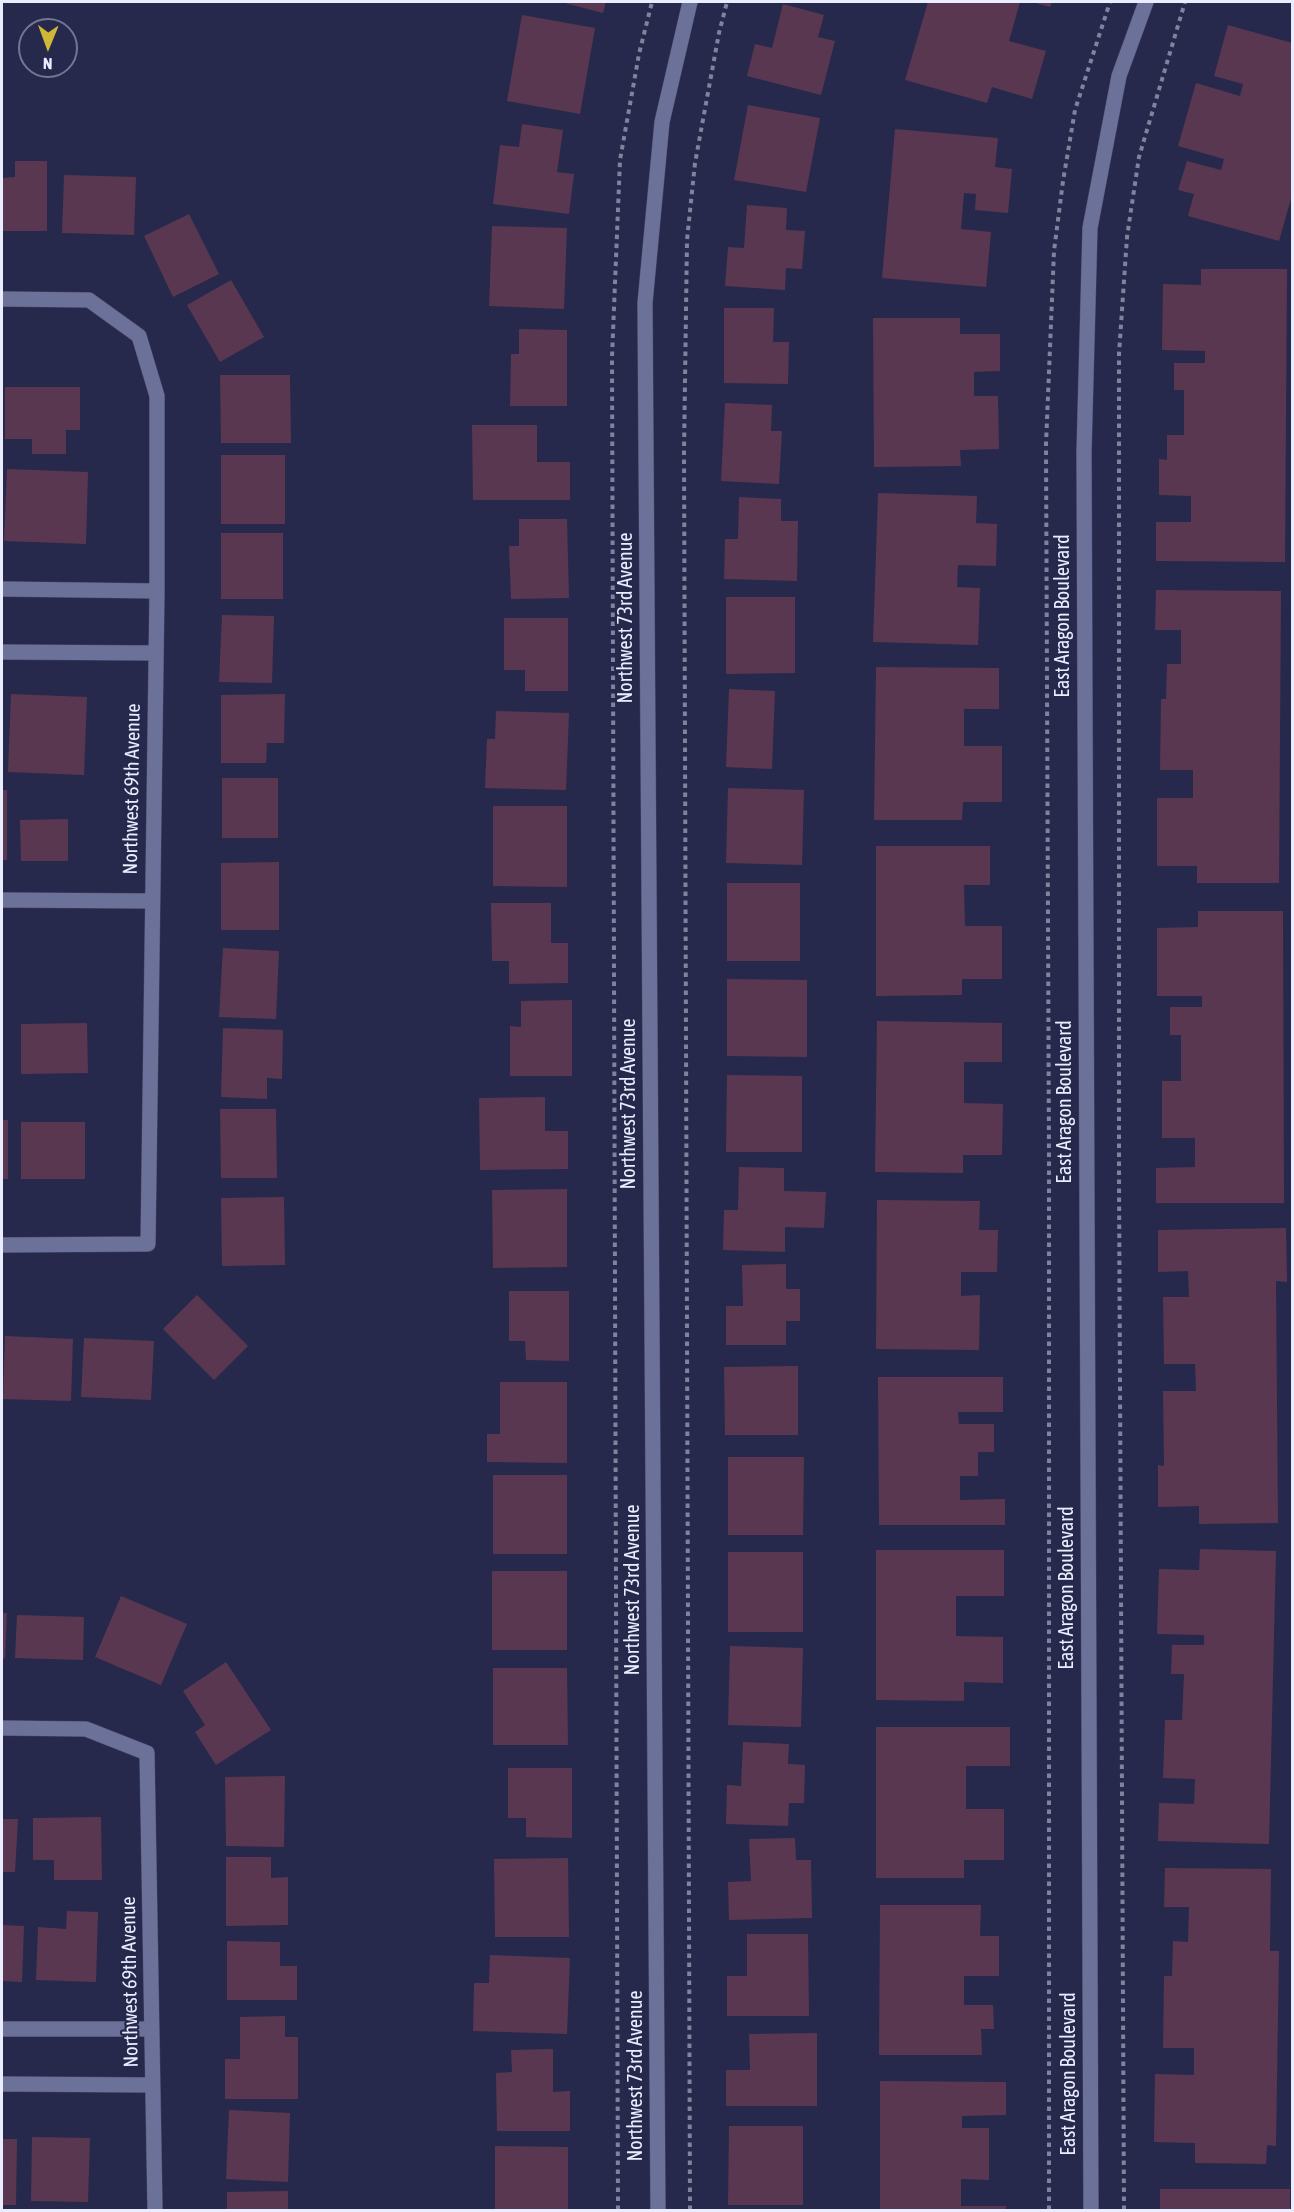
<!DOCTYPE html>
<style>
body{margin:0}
#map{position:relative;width:1294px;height:2212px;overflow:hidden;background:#26294b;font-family:"Asap Condensed",sans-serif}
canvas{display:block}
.frame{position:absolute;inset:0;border:3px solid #eaedff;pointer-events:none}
.north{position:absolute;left:18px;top:18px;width:60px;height:60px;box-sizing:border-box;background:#26294b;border:2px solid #747793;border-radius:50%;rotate:181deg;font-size:16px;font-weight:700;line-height:24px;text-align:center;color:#eaedff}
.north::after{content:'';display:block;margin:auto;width:21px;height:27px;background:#d0b837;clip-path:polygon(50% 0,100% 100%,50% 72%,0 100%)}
</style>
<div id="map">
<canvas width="1294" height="2212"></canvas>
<div class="frame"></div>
<div class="north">N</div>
</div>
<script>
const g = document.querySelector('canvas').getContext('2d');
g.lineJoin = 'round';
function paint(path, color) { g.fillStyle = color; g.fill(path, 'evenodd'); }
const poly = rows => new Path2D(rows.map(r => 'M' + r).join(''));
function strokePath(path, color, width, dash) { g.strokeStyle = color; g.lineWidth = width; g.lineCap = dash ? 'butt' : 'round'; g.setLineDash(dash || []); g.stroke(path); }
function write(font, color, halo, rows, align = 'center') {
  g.font = font + ' "Asap Condensed",sans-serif'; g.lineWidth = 4.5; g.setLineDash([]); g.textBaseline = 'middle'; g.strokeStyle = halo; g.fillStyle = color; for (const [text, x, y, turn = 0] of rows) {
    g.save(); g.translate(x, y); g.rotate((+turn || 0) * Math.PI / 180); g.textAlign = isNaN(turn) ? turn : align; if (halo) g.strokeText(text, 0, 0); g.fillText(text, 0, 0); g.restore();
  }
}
paint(poly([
 [561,2,606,2,603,13],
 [928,2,1020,2,1009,41,1046,51,1032,99,992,87,987,103,905,80],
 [1032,2,1052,2,1050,7],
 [783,4,824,15,818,37,835,41,821,95,747,76,755,44,772,48],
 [522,15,595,28,580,114,507,101],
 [1228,25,1292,43,1292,195,1279,241,1188,216,1194,194,1178,190,1187,161,1221,170,1224,159,1178,146,1196,83,1240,96,1243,84,1214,76],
 [748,105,820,118,806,192,734,180],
 [522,124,563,130,557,172,574,174,569,214,493,204,500,145,519,147],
 [895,129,998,138,995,167,1012,169,1008,213,975,210,976,194,964,193,961,229,991,232,986,287,882,278],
 [15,161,47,161,47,231,2,231,2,178,15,177],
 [64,175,136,177,134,235,62,233],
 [747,205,787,208,786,230,805,231,802,269,786,268,785,290,725,286,728,247,744,248],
 [189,214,219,274,173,297,144,236],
 [492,226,567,228,564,309,489,306],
 [1201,269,1287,269,1285,562,1156,561,1156,522,1191,522,1191,496,1159,495,1159,459,1167,460,1167,435,1184,435,1184,390,1174,390,1174,363,1205,363,1205,351,1162,350,1163,284,1201,285],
 [231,280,264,337,220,362,187,305],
 [724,308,774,308,773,342,789,342,788,384,724,383],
 [873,318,960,318,960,334,1000,334,1000,371,974,372,974,396,998,396,999,449,960,450,961,466,874,467],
 [519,329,567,330,567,406,510,406,511,354,519,354],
 [220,375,290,375,291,443,221,443],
 [5,387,80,387,80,430,66,430,66,454,32,454,32,439,5,439],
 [725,403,772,405,771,431,782,431,779,484,721,481],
 [472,425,537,425,537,462,570,462,570,500,473,500],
 [221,455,285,455,285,524,221,524],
 [7,469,88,472,86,544,4,541],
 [878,493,977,496,976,523,997,524,996,566,958,565,957,587,980,588,978,645,873,642],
 [739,497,781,499,781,521,798,521,797,581,724,579,725,539,738,539],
 [519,519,567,519,569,598,511,599,509,546,519,546],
 [221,533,283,533,283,599,221,599],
 [1156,590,1281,591,1279,883,1197,883,1197,866,1157,866,1157,798,1193,798,1193,770,1160,770,1161,699,1166,699,1167,664,1181,664,1181,630,1155,630],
 [726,597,795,597,795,673,726,674],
 [222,615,274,616,272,683,219,682],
 [504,618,568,618,568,691,525,691,525,670,504,670],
 [876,667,999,668,999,709,964,709,964,746,1002,746,1002,802,963,802,962,820,874,820],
 [729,689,775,691,772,769,726,767],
 [11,694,87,697,84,775,8,772],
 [285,694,284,743,267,743,266,763,221,763,221,695],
 [496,711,569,713,566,790,485,788,487,739,495,739],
 [222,778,278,778,278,838,222,838],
 [728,788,804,790,802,865,726,863],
 [2,790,7,790,7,860,2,860],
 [493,806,567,806,567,887,493,886],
 [68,819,68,861,21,861,20,820],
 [876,846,990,846,990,885,964,885,965,926,1002,926,1002,979,962,979,962,995,876,996],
 [279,862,279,930,221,930,221,863],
 [727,883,800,883,800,961,727,961],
 [491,903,551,903,551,943,568,943,568,983,509,984,509,961,492,961],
 [1198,911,1283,911,1284,1203,1156,1203,1156,1168,1195,1167,1195,1138,1162,1138,1162,1081,1181,1081,1181,1035,1170,1035,1170,1007,1202,1007,1202,996,1157,996,1157,928,1198,927],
 [223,948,279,951,276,1019,219,1017],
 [727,979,807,980,807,1057,727,1056],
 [572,1000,572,1076,510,1076,510,1026,521,1027,521,1001],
 [877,1021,1002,1023,1002,1062,964,1062,964,1103,1003,1104,1002,1155,963,1155,963,1173,875,1172],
 [87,1023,88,1073,21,1074,21,1024],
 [223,1028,283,1030,282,1079,267,1078,267,1099,221,1097],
 [727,1075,802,1076,802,1152,726,1152],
 [545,1097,545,1131,568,1131,568,1169,480,1170,479,1098],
 [220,1109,276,1109,277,1178,221,1178],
 [2,1120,8,1120,8,1179,2,1179],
 [21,1122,85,1122,85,1179,21,1179],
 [739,1167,784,1168,784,1191,826,1192,824,1228,785,1227,785,1252,723,1250,724,1210,738,1210],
 [567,1189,567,1267,493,1268,492,1190],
 [284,1197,285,1265,222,1266,221,1198],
 [877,1200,980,1201,979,1230,998,1230,997,1272,961,1272,961,1296,980,1295,979,1350,876,1349],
 [1286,1228,1287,1282,1276,1281,1278,1523,1199,1524,1199,1506,1158,1507,1158,1465,1164,1466,1163,1391,1196,1391,1195,1364,1164,1364,1163,1297,1189,1297,1188,1271,1158,1272,1158,1230],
 [786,1264,786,1289,800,1289,800,1321,786,1321,786,1345,726,1345,726,1306,743,1306,742,1265],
 [509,1291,569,1291,569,1361,526,1360,525,1341,509,1341],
 [197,1295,248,1346,214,1380,163,1329],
 [5,1336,73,1339,71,1401,3,1399],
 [84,1338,154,1341,151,1400,81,1397],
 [798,1366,798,1435,725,1435,724,1367],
 [878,1377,1003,1377,1003,1412,958,1412,959,1424,994,1424,994,1452,978,1452,978,1476,960,1476,960,1500,1005,1499,1005,1525,879,1525],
 [500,1382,567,1382,567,1463,487,1462,487,1434,500,1434],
 [728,1457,804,1457,803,1535,728,1535],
 [493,1475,567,1475,567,1554,493,1554],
 [1200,1549,1276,1551,1269,1844,1158,1841,1159,1803,1194,1804,1195,1779,1163,1778,1165,1720,1182,1720,1184,1674,1171,1674,1172,1645,1204,1645,1204,1635,1157,1634,1159,1569,1199,1570],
 [876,1550,1004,1550,1004,1596,956,1596,956,1636,1003,1637,1003,1683,964,1682,964,1701,876,1700],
 [728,1552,803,1552,803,1632,728,1632],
 [492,1571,567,1571,567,1650,492,1650],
 [121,1596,187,1624,161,1685,95,1657],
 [2,1613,7,1613,5,1659,2,1658],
 [17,1615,84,1617,83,1660,15,1658],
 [730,1646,803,1648,801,1727,728,1725],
 [226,1662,271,1730,216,1765,195,1732,205,1725,183,1691],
 [493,1668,567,1668,568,1745,493,1745],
 [876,1727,1010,1727,1010,1766,966,1766,966,1809,1004,1809,1004,1860,964,1860,964,1878,876,1878],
 [743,1742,789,1744,788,1764,805,1765,804,1803,789,1803,788,1826,726,1824,727,1785,741,1786],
 [508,1768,572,1768,572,1838,526,1837,526,1818,508,1818],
 [285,1776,284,1847,226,1846,225,1777],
 [101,1817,102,1880,54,1880,54,1860,33,1860,33,1818],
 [2,1819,18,1819,15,1872,2,1872],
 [795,1838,796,1860,811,1860,812,1918,729,1920,728,1882,751,1881,749,1839],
 [226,1857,271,1857,271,1878,288,1877,288,1925,226,1926],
 [568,1858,569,1937,495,1937,494,1859],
 [1165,1868,1271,1869,1270,1951,1279,1951,1276,2146,1267,2145,1266,2164,1195,2163,1195,2143,1154,2142,1155,2074,1194,2075,1194,2048,1163,2048,1164,1976,1172,1976,1173,1941,1188,1942,1189,1907,1164,1907],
 [880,1905,981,1905,980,1936,999,1936,999,1976,964,1976,964,2005,993,2005,994,2029,981,2029,982,2055,879,2055],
 [67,1911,98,1912,96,1982,36,1980,38,1927,66,1929],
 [2,1925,24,1926,22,1982,2,1981],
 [747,1934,808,1934,809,2016,727,2016,727,1976,747,1976],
 [227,1941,280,1942,280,1966,297,1966,297,2000,227,2000],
 [490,1955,570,1958,567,2034,473,2031,474,1983,489,1983],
 [285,2016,285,2037,298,2037,298,2099,225,2099,225,2059,240,2059,240,2017],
 [817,2033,817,2106,726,2106,726,2070,750,2070,749,2034],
 [553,2049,553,2092,570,2091,570,2131,497,2131,496,2073,512,2072,511,2050],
 [880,2081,1006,2082,1006,2115,962,2116,962,2128,989,2128,989,2180,961,2179,961,2206,1006,2206,1006,2210,880,2210],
 [229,2110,290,2113,288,2182,226,2179],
 [729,2126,803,2126,803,2205,728,2205],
 [32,2137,90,2138,88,2202,31,2201],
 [2,2139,17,2139,16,2205,2,2205],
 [495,2146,568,2147,568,2210,495,2210],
 [1160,2189,1290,2189,1290,2210,1160,2210],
 [288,2191,288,2210,227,2210,227,2192]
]), '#5a3750');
const street = poly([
 [2,299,89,300,139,336,157,396,157,591,148,1244,2,1245],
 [2,589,157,591],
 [2,652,156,653],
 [2,900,151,901],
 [2,1728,86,1729,147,1753,155,2210],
 [2,2029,151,2029],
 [2,2084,152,2085],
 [658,2210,645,303,662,122,690,2],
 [1091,2210,1084,452,1090,228,1119,76,1146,2]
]);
strokePath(street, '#444562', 16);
strokePath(poly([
 [618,2210,612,357,620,160,639,54,652,2],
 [690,2210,684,452,687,240,695,163,719,33,727,2],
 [1049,2210,1049,1159,1046,444,1054,251,1063,181,1075,110,1110,2],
 [1124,2210,1119,1177,1119,354,1127,237,1139,157,1185,2]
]), '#80839d', 4, [4.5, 4.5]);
strokePath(street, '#6c7199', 15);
write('20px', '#eaedff', '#26294b', [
 ["East Aragon Boulevard",1063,616,-90],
 ["Northwest 73rd Avenue",626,618,-90],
 ["Northwest 69th Avenue",132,789,-89],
 ["East Aragon Boulevard",1065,1102,-90],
 ["Northwest 73rd Avenue",629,1104,-90],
 ["East Aragon Boulevard",1067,1588,-90],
 ["Northwest 73rd Avenue",633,1590,-90],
 ["Northwest 69th Avenue",130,1982,-91],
 ["East Aragon Boulevard",1069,2074,-90],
 ["Northwest 73rd Avenue",636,2076,-90]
]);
</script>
